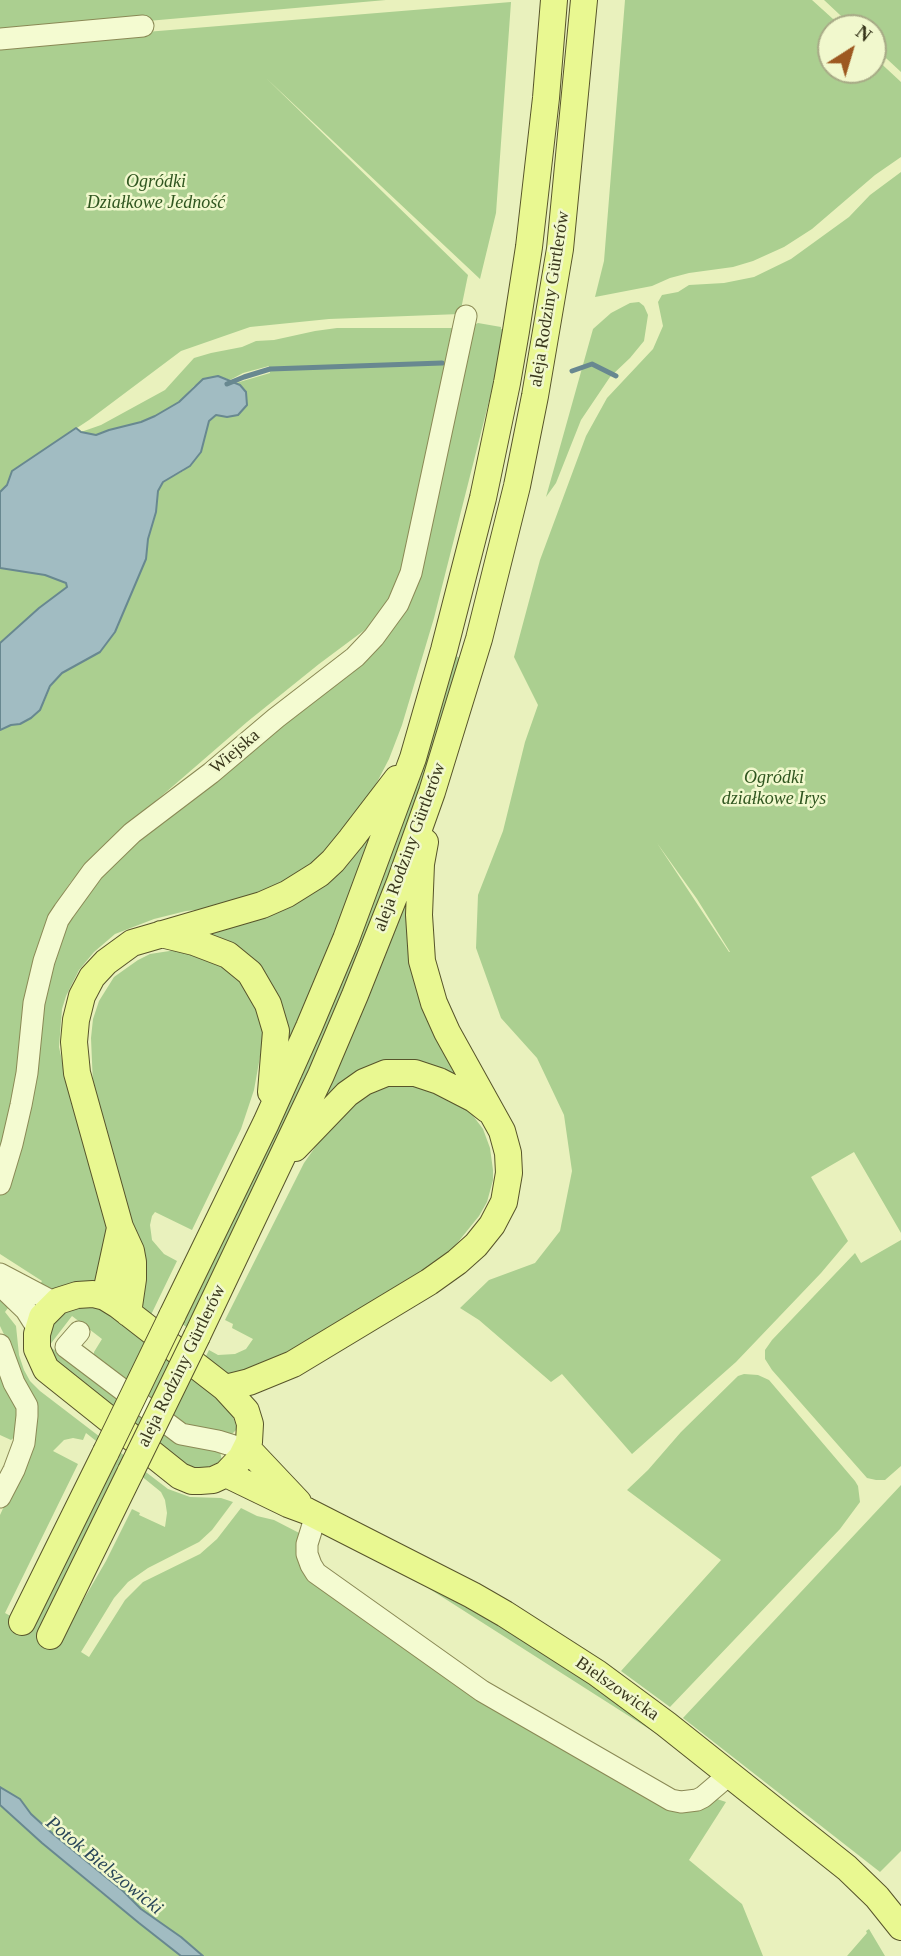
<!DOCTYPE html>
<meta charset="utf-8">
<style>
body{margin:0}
#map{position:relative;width:901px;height:1956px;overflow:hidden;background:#e9f1bd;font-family:Georgia,serif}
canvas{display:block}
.north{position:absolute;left:817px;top:14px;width:70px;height:70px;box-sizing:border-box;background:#f1f8cd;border:2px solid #a7aa86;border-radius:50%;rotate:37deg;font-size:19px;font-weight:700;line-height:28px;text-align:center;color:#38361b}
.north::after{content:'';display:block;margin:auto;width:24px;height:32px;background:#9d5921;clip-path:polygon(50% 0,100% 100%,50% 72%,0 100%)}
</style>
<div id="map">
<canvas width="901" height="1956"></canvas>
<div class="north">N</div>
</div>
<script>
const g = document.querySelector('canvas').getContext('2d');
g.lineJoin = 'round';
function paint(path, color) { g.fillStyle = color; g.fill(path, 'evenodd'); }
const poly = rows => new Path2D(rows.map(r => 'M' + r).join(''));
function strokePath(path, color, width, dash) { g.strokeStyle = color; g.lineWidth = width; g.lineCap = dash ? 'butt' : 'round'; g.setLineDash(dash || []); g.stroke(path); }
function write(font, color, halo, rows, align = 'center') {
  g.font = font + ' Georgia,serif'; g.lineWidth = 5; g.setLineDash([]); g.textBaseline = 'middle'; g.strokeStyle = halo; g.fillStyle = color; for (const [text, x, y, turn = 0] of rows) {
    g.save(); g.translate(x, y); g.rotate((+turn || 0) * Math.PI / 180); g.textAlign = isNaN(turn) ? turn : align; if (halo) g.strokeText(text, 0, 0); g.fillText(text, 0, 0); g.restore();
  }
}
paint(poly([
 [0,0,386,0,0,34],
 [625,0,812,0,843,28,831,28,831,70,873,70,873,56,901,82,901,157,875,175,812,229,784,247,753,261,733,267,689,273,670,278,652,286,595,297,604,261],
 [824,0,901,0,901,72,873,46,873,28,854,28],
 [511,2,496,213,480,279,266,78,468,275,460,314,329,319,250,327,181,351,89,420,12,471,7,485,0,492,0,44],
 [901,172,901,1233,854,1152,811,1177,848,1241,821,1273,736,1362,632,1454,562,1374,551,1382,479,1320,460,1308,489,1280,535,1263,560,1231,572,1171,564,1115,537,1058,501,1018,476,948,478,895,503,831,525,742,538,705,514,657,540,560,586,436,607,398,653,349,663,326,658,302,662,295,678,292,689,285,724,283,754,277,791,259,849,217,870,195],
 [657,843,697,899,730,952,729,952],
 [639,302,644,306,648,315,644,341,630,358,610,377,581,420,556,483,546,497,593,329,611,313,630,303],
 [478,323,501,327,501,329,507,330,434,618,402,725,389,759,374,788,321,858,268,892,205,909,186,911,154,919,115,934,94,952,79,970,66,996,62,1009,59,1047,64,1070,106,1221,109,1247,98,1278,92,1282,59,1290,48,1289,39,1286,42,1281,0,1254,0,1195,7,1187,43,994,57,939,102,869,364,658,370,626,319,664,247,722,98,851,70,883,55,906,0,1169,0,730,11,725,20,724,31,718,44,702,51,686,62,673,76,665,118,627,127,601,146,559,148,539,156,512,158,491,163,482,183,471,201,452,209,421,216,415,227,417,240,385,236,383,270,373,269,366,243,373,230,380,218,376,194,386,179,402,155,416,141,422,109,430,96,435,81,432,101,425,165,390,194,358,211,353,242,347,256,341,274,340,315,331,337,328,468,328],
 [0,568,45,575,66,583,67,587,39,608,0,643],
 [453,654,463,660,445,722,353,978,188,1328,179,1322],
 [377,824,288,1052,283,1032,203,932,224,924],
 [406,892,464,1079,435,1067,325,1103,320,1100],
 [176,950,206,955,245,982,263,1023,263,1040,254,1090,241,1129,192,1230,155,1212,152,1216,150,1225,152,1240,164,1254,177,1261,148,1321,141,1309,123,1195,93,1085,91,1038,93,1019,99,1001,114,977,138,960,150,954],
 [400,1084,427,1086,468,1109,483,1129,490,1148,493,1170,493,1180,487,1202,479,1216,454,1247,436,1264,299,1348,231,1379,202,1364,209,1350,218,1355,235,1354,246,1349,253,1339,232,1328,233,1324,225,1320,304,1163,323,1136,343,1113,371,1091],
 [901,1240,901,1466,885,1480,876,1480,867,1478,772,1370,765,1359,765,1350,772,1340,855,1253,861,1263],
 [0,1300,8,1308,5,1312,16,1326,19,1355,24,1370,30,1381,40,1391,168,1489,190,1497,221,1498,233,1502,212,1530,199,1542,148,1568,128,1582,114,1598,81,1652,89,1657,125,1600,143,1582,200,1554,217,1539,241,1508,257,1516,274,1520,305,1536,304,1558,660,1801,711,1797,726,1802,689,1860,742,1904,763,1956,203,1956,181,1937,141,1909,123,1891,78,1856,31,1814,20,1799,0,1787,0,1515,28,1455,10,1347,0,1326],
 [86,1433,114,1455,22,1622,5,1613,78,1464,53,1451,64,1440,73,1438,83,1440],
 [124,1462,161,1492,165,1500,167,1513,165,1527,139,1515,140,1513,132,1509,106,1561,60,1640],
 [91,1305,104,1311,225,1404,233,1416,237,1429,231,1435,189,1429,94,1357,94,1352,102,1339,72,1316,49,1346,86,1374,220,1451,222,1461,205,1468,186,1466,64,1373,47,1347,47,1333,61,1312],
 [0,1365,20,1407,18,1434,11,1440,0,1435],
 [744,1374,758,1375,769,1380,855,1481,858,1486,860,1502,840,1529,670,1707,621,1671,721,1560,627,1490,648,1470,681,1432,738,1376],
 [901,1485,901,1851,880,1872,683,1718],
 [425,1585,545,1651,668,1741,425,1586],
 [0,1805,42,1843,100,1892,181,1956,0,1956],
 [869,1929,885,1956,847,1956,867,1933,866,1931]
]), '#abcf90');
const water = poly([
 [218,376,240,385,246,392,247,405,238,415,227,417,216,415,209,421,201,452,190,466,163,482,158,491,156,512,148,539,146,559,115,632,100,652,62,673,50,686,40,710,31,718,20,724,11,725,0,730,0,643,39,608,67,587,66,583,45,575,0,568,0,492,7,485,12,471,76,428,81,432,96,435,109,430,141,422,155,416,179,402,203,379,218,376],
 [0,1787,20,1799,31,1814,53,1834,123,1891,141,1909,181,1937,203,1956,181,1956,139,1923,42,1843,0,1805,0,1787]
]);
paint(water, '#a1bcc2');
strokePath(water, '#688890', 2);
strokePath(poly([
 [572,371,592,364,616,376],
 [227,384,244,377,270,369,442,363]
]), '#688890', 5);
const minor = poly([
 [0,39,143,26],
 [0,1184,12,1144,21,1105,27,1073,34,1003,44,961,58,920,64,911,93,871,132,833,211,773,276,718,355,657,374,637,398,604,411,573,466,316],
 [0,1274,55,1303],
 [0,1285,26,1310,38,1329],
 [79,1332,66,1347,181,1434,218,1441,234,1446,244,1453],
 [0,1345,14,1383,27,1406,27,1416,24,1443,14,1470,0,1497],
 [316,1515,307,1544,307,1554,311,1565,316,1573,482,1691,671,1800,681,1802,697,1800,703,1797,730,1774]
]);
const major = poly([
 [161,934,194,942,228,955,250,973,268,1004,276,1031,271,1092],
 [295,1148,347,1094,364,1082,386,1073,415,1073,439,1081,474,1099,488,1110],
 [93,1294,105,1297,118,1305,225,1388,246,1411,250,1424,249,1442,241,1458,226,1474,213,1480,200,1481,192,1481,180,1476,46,1369,37,1349,37,1334,42,1317,58,1301,77,1295,93,1294],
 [105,1297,120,1228],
 [128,1313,133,1279,133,1262,131,1251,120,1227,77,1073,74,1042,76,1020,82,996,92,977,106,962,132,943,262,905,287,894,319,874,333,861,351,839,397,779],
 [172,1316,266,1123,309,1027,346,939,413,758,444,650,483,498,507,383,516,331,529,247,546,98,554,0],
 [197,1336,321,1075,355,995,400,882,432,792,479,639,517,486,535,396,560,249,584,0],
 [225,1388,249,1382,293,1364,429,1282,457,1262,476,1245,492,1225,504,1202,509,1173,508,1153,502,1131,447,1032,434,1003,422,961,419,915,421,864,425,842],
 [247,1448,298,1502],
 [226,1474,288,1504,307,1511,472,1595,505,1614,597,1673,666,1724,847,1868,877,1897,901,1927],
 [22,1622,106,1452],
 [50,1636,131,1471]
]);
strokePath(minor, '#8a8955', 23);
strokePath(major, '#57542a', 28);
strokePath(minor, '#f4fbd1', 21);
strokePath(major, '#e9f891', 26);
const majorBridge = poly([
 [106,1452,172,1316],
 [131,1471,197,1336]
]);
strokePath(majorBridge, '#57542a', 28, []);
strokePath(majorBridge, '#e9f891', 26);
write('italic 18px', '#305620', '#f1f8cd', [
 ["Ogródki",156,182],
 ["Działkowe Jedność",156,203],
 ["Ogródki",774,778],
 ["działkowe Irys",774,799]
]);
write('18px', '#38361b', '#f1f8cd', [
 ["aleja Rodziny Gürtlerów",550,299,-81],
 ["Wiejska",235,752,-40],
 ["aleja Rodziny Gürtlerów",410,847,-70],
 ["aleja Rodziny Gürtlerów",182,1366,-64],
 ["Bielszowicka",617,1689,35]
]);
write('italic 19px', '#294659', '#f1f8cd', [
 ["Potok Bielszowicki",104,1866,39]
]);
</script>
